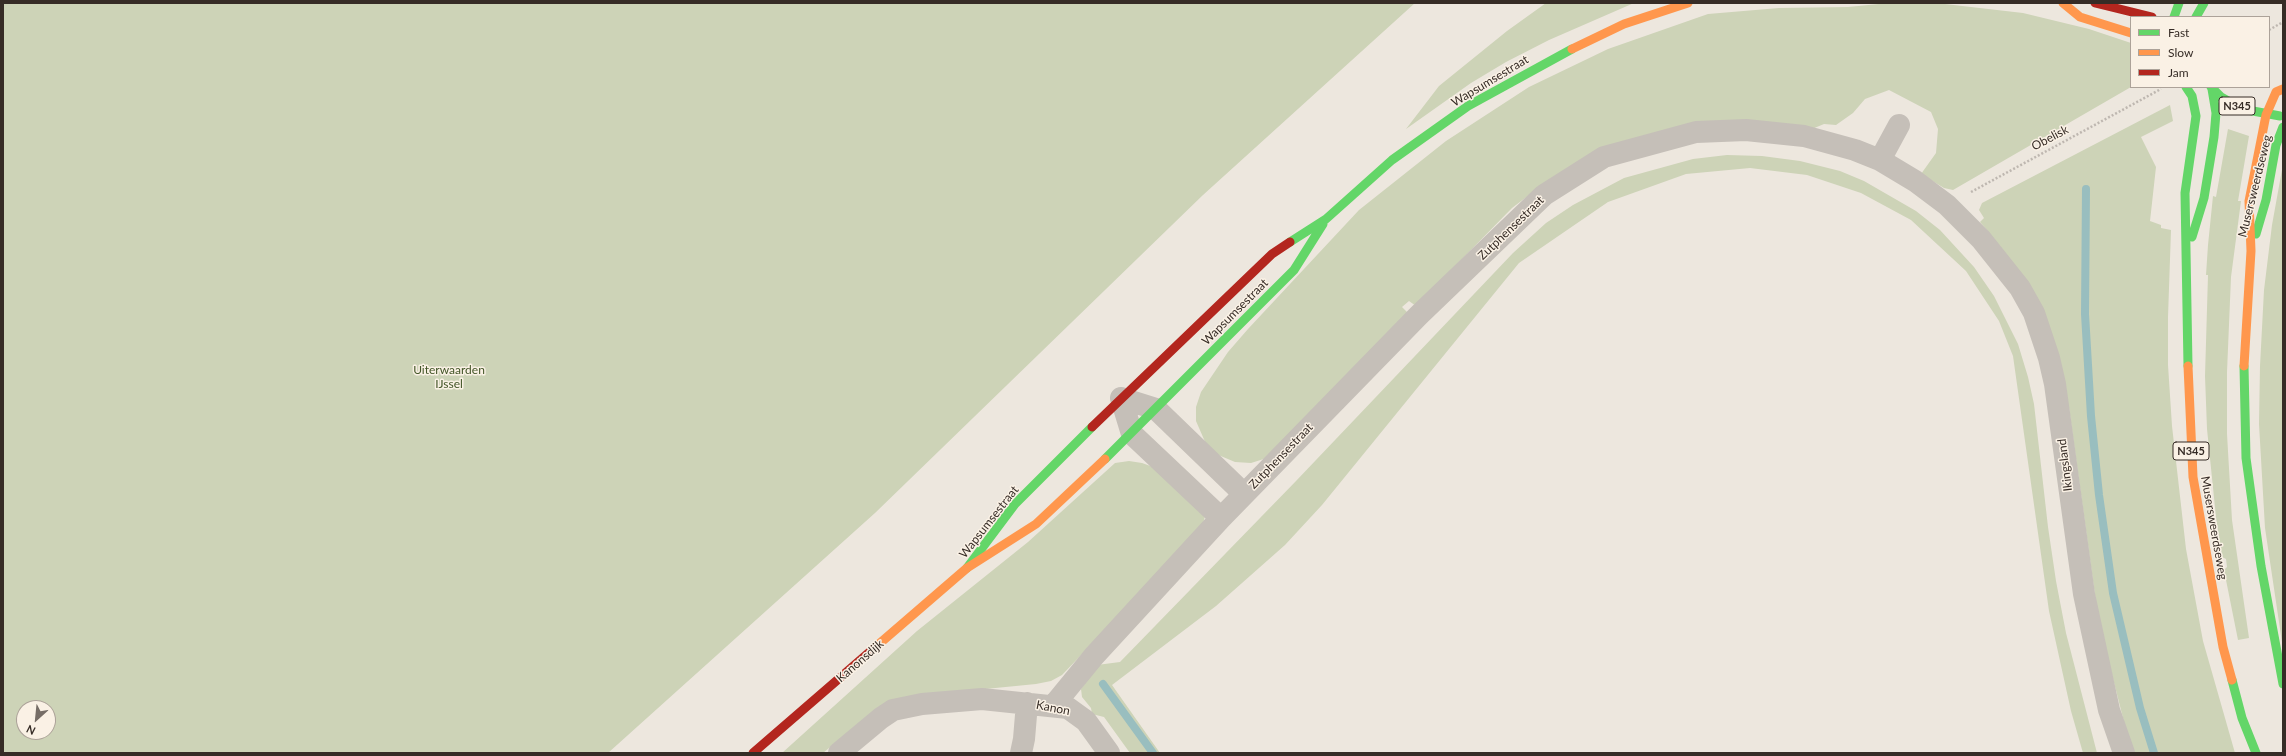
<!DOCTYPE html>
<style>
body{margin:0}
#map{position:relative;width:2286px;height:756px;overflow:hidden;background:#ede7de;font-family:Lato,sans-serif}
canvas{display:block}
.frame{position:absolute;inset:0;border:4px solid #362c26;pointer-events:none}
.legend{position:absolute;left:2130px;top:16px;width:140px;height:72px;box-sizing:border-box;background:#faf1e5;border:1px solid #aca299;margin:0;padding:5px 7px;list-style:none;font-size:12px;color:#362c26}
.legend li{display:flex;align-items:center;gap:8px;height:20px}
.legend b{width:20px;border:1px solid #aca299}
.north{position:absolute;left:16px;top:700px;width:40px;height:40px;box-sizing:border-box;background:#faf1e5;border:1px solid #aca299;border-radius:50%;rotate:207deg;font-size:11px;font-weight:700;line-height:16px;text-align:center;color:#362c26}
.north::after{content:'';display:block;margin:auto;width:14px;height:18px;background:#766d66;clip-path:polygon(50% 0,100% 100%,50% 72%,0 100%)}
</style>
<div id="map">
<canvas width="2286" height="756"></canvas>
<div class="frame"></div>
<ul class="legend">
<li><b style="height:5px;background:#63d668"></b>Fast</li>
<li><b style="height:5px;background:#ff974d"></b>Slow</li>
<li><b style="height:5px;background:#b3261e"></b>Jam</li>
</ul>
<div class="north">N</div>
</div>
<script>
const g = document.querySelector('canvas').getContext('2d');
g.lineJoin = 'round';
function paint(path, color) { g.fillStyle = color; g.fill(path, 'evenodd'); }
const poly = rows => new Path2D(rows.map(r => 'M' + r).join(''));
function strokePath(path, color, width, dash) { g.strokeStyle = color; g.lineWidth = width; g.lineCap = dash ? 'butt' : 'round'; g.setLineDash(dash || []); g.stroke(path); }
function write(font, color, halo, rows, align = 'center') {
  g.font = font + ' Lato,sans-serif'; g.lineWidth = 3; g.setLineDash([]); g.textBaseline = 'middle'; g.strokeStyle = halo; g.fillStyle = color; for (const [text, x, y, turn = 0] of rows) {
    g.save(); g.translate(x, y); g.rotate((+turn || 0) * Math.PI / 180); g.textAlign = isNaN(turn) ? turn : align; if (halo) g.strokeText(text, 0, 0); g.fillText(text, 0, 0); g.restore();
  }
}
paint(poly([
 [3,3,1415,3,1203,195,875,513,608,753,3,753],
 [24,708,48,708,48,732,24,732],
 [1546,3,1634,3,1549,40,1506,62,1471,83,1406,129,1439,86,1507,31],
 [1889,3,1945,4,2023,13,2089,29,2131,43,2131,87,1953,190,1944,188,1921,174,1936,153,1938,129,1931,112,1889,90,1865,99,1853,113,1836,125,1824,124,1812,129,1739,121,1537,189,1512,208,1416,306,1409,301,1402,307,1408,313,1270,457,1251,463,1235,462,1216,454,1206,444,1196,421,1196,407,1201,392,1228,352,1248,329,1359,210,1446,141,1529,87,1608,49,1708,14,1779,8,1848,7],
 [2170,105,2173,121,2141,137,2156,167,2150,221,2161,225,2161,228,2171,230,2168,317,2168,365,2172,426,2186,549,2203,641,2235,753,2132,753,2099,624,2069,408,1987,230,1980,222,1984,218,1979,210,1982,203],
 [2228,129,2249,136,2238,201,2241,201,2231,277,2227,372,2227,434,2232,520,2249,638,2238,640,2224,570,2227,567,2226,559,2222,557,2216,517,2207,429,2205,376,2208,275,2206,275,2208,245,2213,196,2216,197],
 [1727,155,1762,156,1800,161,1840,171,1864,181,1916,211,1940,230,1974,267,1994,296,2018,344,2028,377,2034,404,2048,527,2056,581,2066,633,2097,753,2083,753,2071,711,2049,611,2013,356,1999,321,1966,271,1911,220,1861,193,1807,175,1750,168,1686,174,1608,202,1519,263,1322,505,1285,545,1216,606,1112,685,1160,753,1130,753,1104,717,1092,714,1091,708,1082,697,1081,689,1097,665,1120,662,1296,481,1513,253,1546,223,1573,205,1624,178,1693,159],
 [2283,164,2283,649,2265,528,2259,424,2260,366,2264,290,2272,225],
 [1129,461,1142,463,1156,468,1205,516,1203,524,1198,533,1062,675,1051,681,1036,684,904,697,875,710,823,753,782,753,917,631,1028,542,1115,463]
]), '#cdd3b7');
strokePath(poly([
 [2086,189,2085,314,2091,416,2099,495,2113,593,2140,708,2154,753],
 [1103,684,1153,753]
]), '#99bebf', 8);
strokePath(poly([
 [2269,30,2283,22],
 [1971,192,2161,89]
]), '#beb7b0', 2.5, [2, 2]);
strokePath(poly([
 [1880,160,1899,125],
 [1121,398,1132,434,1221,518],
 [1121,398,1156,409,1244,494],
 [1053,706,1094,656,1221,518,1419,315,1544,195,1604,157,1696,132,1746,130,1804,136,1855,150,1880,160,1915,181,1947,205,1981,239,2020,288,2034,313,2049,358,2055,384,2084,594,2109,710,2124,753],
 [839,753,881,718,893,710,922,704,982,699,1068,708,1086,721,1109,753],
 [1021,753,1024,739,1027,703]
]), '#c5bfb8', 22);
strokePath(poly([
 [2174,17,2179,3],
 [2196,17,2204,3],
 [2186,87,2192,96,2196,116,2185,193,2188,366],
 [2211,87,2221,97,2242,109,2280,116],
 [2256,234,2266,200,2276,145,2283,127],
 [2192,237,2204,198,2214,137,2216,113,2212,89],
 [1290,242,1326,219,1392,160,1468,106,1572,49],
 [2244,366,2246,458,2261,566,2283,684],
 [1105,459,1294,270,1323,224],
 [967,568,1015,504,1092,427],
 [2232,680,2242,718,2256,753]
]), '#63d668', 9);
strokePath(poly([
 [2063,3,2080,17,2131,33],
 [1572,49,1624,24,1688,3],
 [2188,366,2193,477,2223,647,2232,680],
 [2244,366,2251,251,2249,201,2266,115,2276,92,2283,89],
 [872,650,967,568,1036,524,1105,459]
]), '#ff974d', 9);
strokePath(poly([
 [2095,3,2152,17],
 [1092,427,1272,254,1290,242],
 [753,753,872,650]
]), '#b3261e', 9);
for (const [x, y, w] of [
 [2237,106,36],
 [2191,451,36]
]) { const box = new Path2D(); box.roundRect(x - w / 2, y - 9, w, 18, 3); g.fillStyle = '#faf1e5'; g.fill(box); strokePath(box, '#362c26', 1); }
write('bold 11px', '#362c26', null, [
 ["N345",2237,106],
 ["N345",2191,451]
]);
write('12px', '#362c26', '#faf1e5', [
 ["Wapsumsestraat",1490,81,-31],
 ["Obelisk",2050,138,-28],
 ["Musersweerdseweg",2255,186,-76],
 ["Zutphensestraat",1511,228,-44],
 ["Wapsumsestraat",1235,312,-45],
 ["Zutphensestraat",1281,456,-46],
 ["Ikingsland",2065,465,-97],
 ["Wapsumsestraat",989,522,-52],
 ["Musersweerdseweg",2214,528,80],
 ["Kanonsdijk",860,661,-41],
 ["Kanon",1053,708,11]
]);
write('12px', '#435628', '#faf1e5', [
 ["Uiterwaarden",449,370],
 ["IJssel",449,384]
]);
</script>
